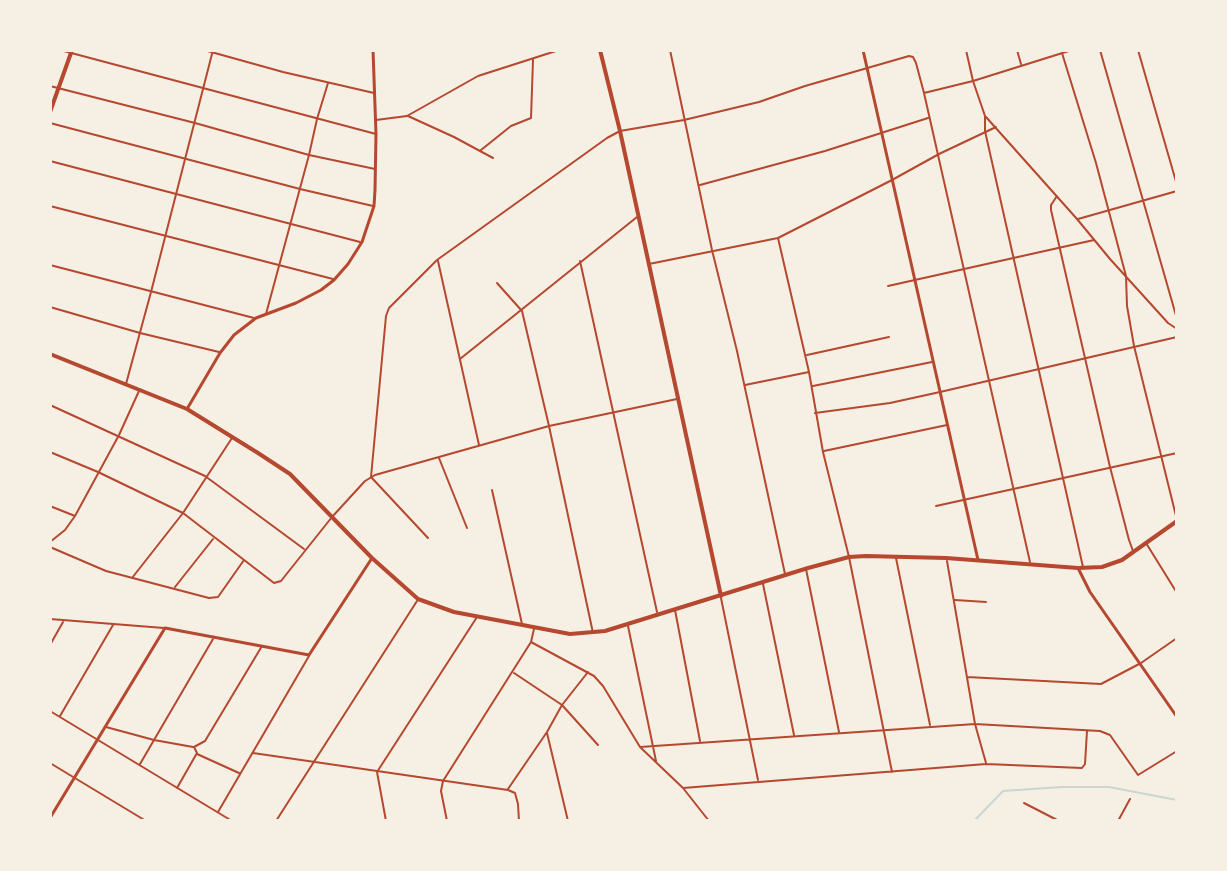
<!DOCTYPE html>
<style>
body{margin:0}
#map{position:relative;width:1227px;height:871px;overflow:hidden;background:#f6efe4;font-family:Commissioner,sans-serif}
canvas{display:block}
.frame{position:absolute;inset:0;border:52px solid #f6efe4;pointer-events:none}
</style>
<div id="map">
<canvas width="1227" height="871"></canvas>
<div class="frame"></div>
</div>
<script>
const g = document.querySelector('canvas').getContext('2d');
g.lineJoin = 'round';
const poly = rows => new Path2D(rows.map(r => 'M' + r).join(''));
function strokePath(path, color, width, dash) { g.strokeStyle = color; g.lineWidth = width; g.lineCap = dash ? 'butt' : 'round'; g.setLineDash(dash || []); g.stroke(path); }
strokePath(poly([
 [917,50,917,52],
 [974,821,1003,791,1062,787,1109,787,1177,800]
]), '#c9d6d2', 2);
strokePath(poly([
 [60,50,376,134],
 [204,50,283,72,374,93],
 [670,50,712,250,737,351,785,574],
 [966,50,973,81,985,116,985,131,1083,567],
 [1017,50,1021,64],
 [1100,50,1177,319],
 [1138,50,1177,185],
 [1176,50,1177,52],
 [1062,53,1096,163,1126,276,1127,306,1134,346,1177,520],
 [50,86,195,123,309,155,375,169],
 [924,93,973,81,1072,50],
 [408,116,454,137,493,158],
 [986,117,1077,219,1110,259,1168,323,1177,329],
 [376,120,407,116,478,76,559,50],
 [50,123,300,189,373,206],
 [481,150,511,126,531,118,533,60],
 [50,161,360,242],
 [700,185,825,151,928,118],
 [1057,196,1051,205,1051,210,1110,467,1129,540,1133,551],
 [50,206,333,279],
 [1078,219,1177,191],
 [778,238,809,372,823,452,849,557,892,772],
 [438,261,479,445],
 [580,261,657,612],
 [649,264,778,238,892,180,939,154,996,127],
 [50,265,254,318],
 [497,283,522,311,549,426,593,633],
 [888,286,1094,240],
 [50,307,140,333,219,352],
 [266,314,309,155,317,119,328,83],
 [807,355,889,337],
 [460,359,637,217],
 [126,384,151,292,213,50],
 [745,385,809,372],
 [813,386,932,362],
 [50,405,205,476,304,549],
 [815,413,890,403,940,392,1177,337],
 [824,451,947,425],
 [50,452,98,472,183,513,274,583,281,581,332,517,365,481,375,475,549,426,677,399],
 [439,458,467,528],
 [492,490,522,624],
 [50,506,75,516],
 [936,506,1177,453],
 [428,538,371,477,386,316,389,308,437,260,607,138,620,131,684,120,759,102,805,86,909,56,913,57,916,63,924,93,1030,562],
 [50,542,65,530,75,516,119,435,139,391],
 [1146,543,1177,593],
 [50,547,106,571,209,598,218,597,244,560],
 [896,558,930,725],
 [947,561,975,724,986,763],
 [806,569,839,732],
 [132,578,183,513,232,438],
 [763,584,794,735],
 [175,587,213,539],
 [721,598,758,780],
 [955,600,986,602],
 [675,610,700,741],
 [50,619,164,628],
 [628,626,656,761],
 [531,642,594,676,603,686,640,747,683,788,709,821],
 [50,645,63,622],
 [514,673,562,705,598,745],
 [967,677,1101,684,1141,663,1177,638],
 [50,711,232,821],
 [60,716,113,625],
 [106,727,154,740,193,747],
 [547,733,568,821],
 [640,747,975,724,1100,731,1110,735,1138,775,1177,751],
 [253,753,508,790,515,793,518,804,519,821],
 [197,754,239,773],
 [50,763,146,821],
 [140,764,213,639],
 [177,788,197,753,194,747,205,741,262,646],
 [683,788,986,764,1082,768,1085,764,1087,731],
 [508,789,547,732,562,705,588,672],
 [1024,803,1059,821],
 [218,812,309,656],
 [276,821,417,601],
 [386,821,377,772,477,617],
 [447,821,441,791,443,781,531,642,534,629],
 [1118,821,1130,799],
 [1176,821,1177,820]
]), '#b5482f', 2);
strokePath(poly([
 [863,50,978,560],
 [187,409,220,353,234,335,256,318,296,303,321,290,334,280,348,264,362,242,374,206,375,190,376,134,373,50],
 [1078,568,1090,592,1177,717],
 [50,818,165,628,309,655,372,558]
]), '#b5482f', 3);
strokePath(poly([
 [600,50,620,131,721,596],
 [50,112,72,50],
 [50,354,187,409,258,453,290,474,372,558,418,599,454,612,570,634,605,631,808,568,849,557,866,556,946,558,1078,568,1102,567,1122,560,1177,521]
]), '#b5482f', 4);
</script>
